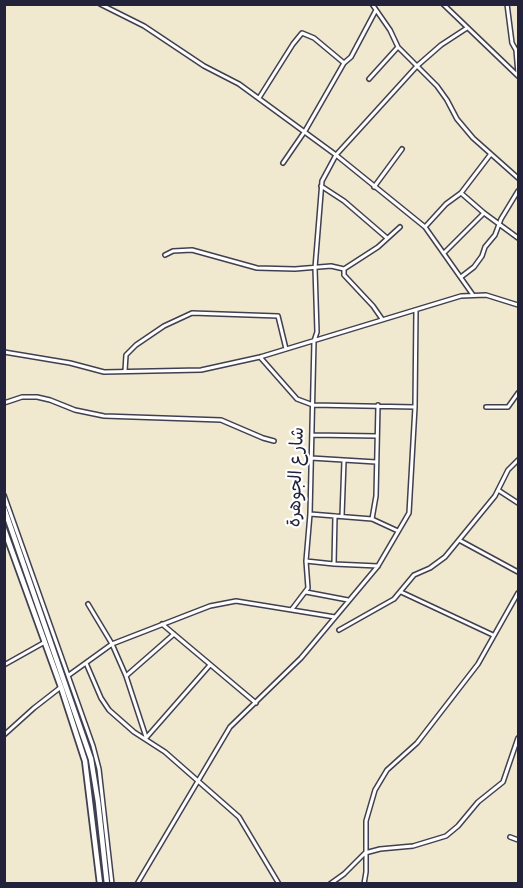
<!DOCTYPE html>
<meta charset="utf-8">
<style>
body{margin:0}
#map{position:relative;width:523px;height:888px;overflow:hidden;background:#f0e8cf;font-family:Delius,sans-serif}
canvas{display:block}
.frame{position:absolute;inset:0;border:6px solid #22223b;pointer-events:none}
</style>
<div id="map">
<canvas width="523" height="888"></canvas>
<div class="frame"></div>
</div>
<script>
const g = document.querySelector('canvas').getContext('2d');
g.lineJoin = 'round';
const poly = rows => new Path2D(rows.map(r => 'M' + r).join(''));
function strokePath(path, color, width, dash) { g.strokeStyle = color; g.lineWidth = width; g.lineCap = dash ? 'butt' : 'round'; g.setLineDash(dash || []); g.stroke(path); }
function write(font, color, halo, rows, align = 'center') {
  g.font = font + ' Delius,"Playpen Sans Arabic",sans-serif'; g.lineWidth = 4.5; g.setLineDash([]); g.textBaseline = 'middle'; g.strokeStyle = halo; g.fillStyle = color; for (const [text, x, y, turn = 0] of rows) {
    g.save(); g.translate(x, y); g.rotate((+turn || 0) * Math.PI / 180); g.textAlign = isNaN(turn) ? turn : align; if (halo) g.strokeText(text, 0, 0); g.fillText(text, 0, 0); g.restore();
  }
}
const minor = poly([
 [100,4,144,26,204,66,239,84,336,155,425,227,473,295],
 [372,4,390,30,398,47,437,86,447,100,457,119,473,138,518,178],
 [443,4,518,76],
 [507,4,512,43,516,50,518,74],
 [344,63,351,57,376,10],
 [369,79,398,47],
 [259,98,293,44,302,33,314,38,344,63,305,131,283,163],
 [321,186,344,201,387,238],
 [374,187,402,149],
 [461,193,484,213,518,238],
 [425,227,446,204,461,193,490,155],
 [444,253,484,213],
 [165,255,173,251,192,250,257,268,295,269,331,266,344,269],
 [344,269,378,247,400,227],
 [344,269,344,275,373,306,382,319],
 [461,277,474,267,482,256,485,247,495,235,501,219,518,191],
 [4,352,70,363,104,372,201,370,260,357,461,296,486,295,518,305],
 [260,357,297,399,313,405,415,407],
 [125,371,126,355,136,345,164,326,192,313,278,316,286,349],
 [4,403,22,397,37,397,50,400,75,410,104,416,221,420,263,438,274,441],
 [486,407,508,407,518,393],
 [312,435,377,436],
 [311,458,376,462],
 [498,490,518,503],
 [4,495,93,746,99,769,112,884],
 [310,514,372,519,398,531],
 [342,516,344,461],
 [372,519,376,496,378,405],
 [459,540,518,572],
 [306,561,334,564,378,566],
 [334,564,335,516],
 [306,592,348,600],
 [401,592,493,635],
 [88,604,112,644,126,676,146,737],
 [292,609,308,588,306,561,310,514,314,341,317,332,315,268,322,181,336,155,417,66,441,45,467,28],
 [162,624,256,703],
 [339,630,394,599,414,575,430,568,445,557,495,496,508,470,518,460],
 [86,663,101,698,109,710,134,732,165,752,239,817,279,884],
 [4,665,45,642],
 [69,675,112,644,210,606,236,601,335,617],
 [126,676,174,634],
 [4,735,34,708,61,687],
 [146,738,210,665],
 [510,837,518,840],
 [137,884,230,727,301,658,378,566,409,513,415,407,416,310],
 [330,884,344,874,365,853,380,849,413,846,446,836,458,826,478,802,503,782,518,738],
 [364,884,366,872,366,821,375,790,387,770,417,743,478,664,518,593]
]);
const primary = poly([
 [4,508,91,759,98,802,107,884],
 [4,529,61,687,85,761,100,884]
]);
strokePath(minor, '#414051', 6);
strokePath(primary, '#414051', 8);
strokePath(minor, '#fff', 3);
strokePath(primary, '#fff', 4.5);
write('18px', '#22223b', '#fff', [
 ["شارع الجوهرة",296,477,-88]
]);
</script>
